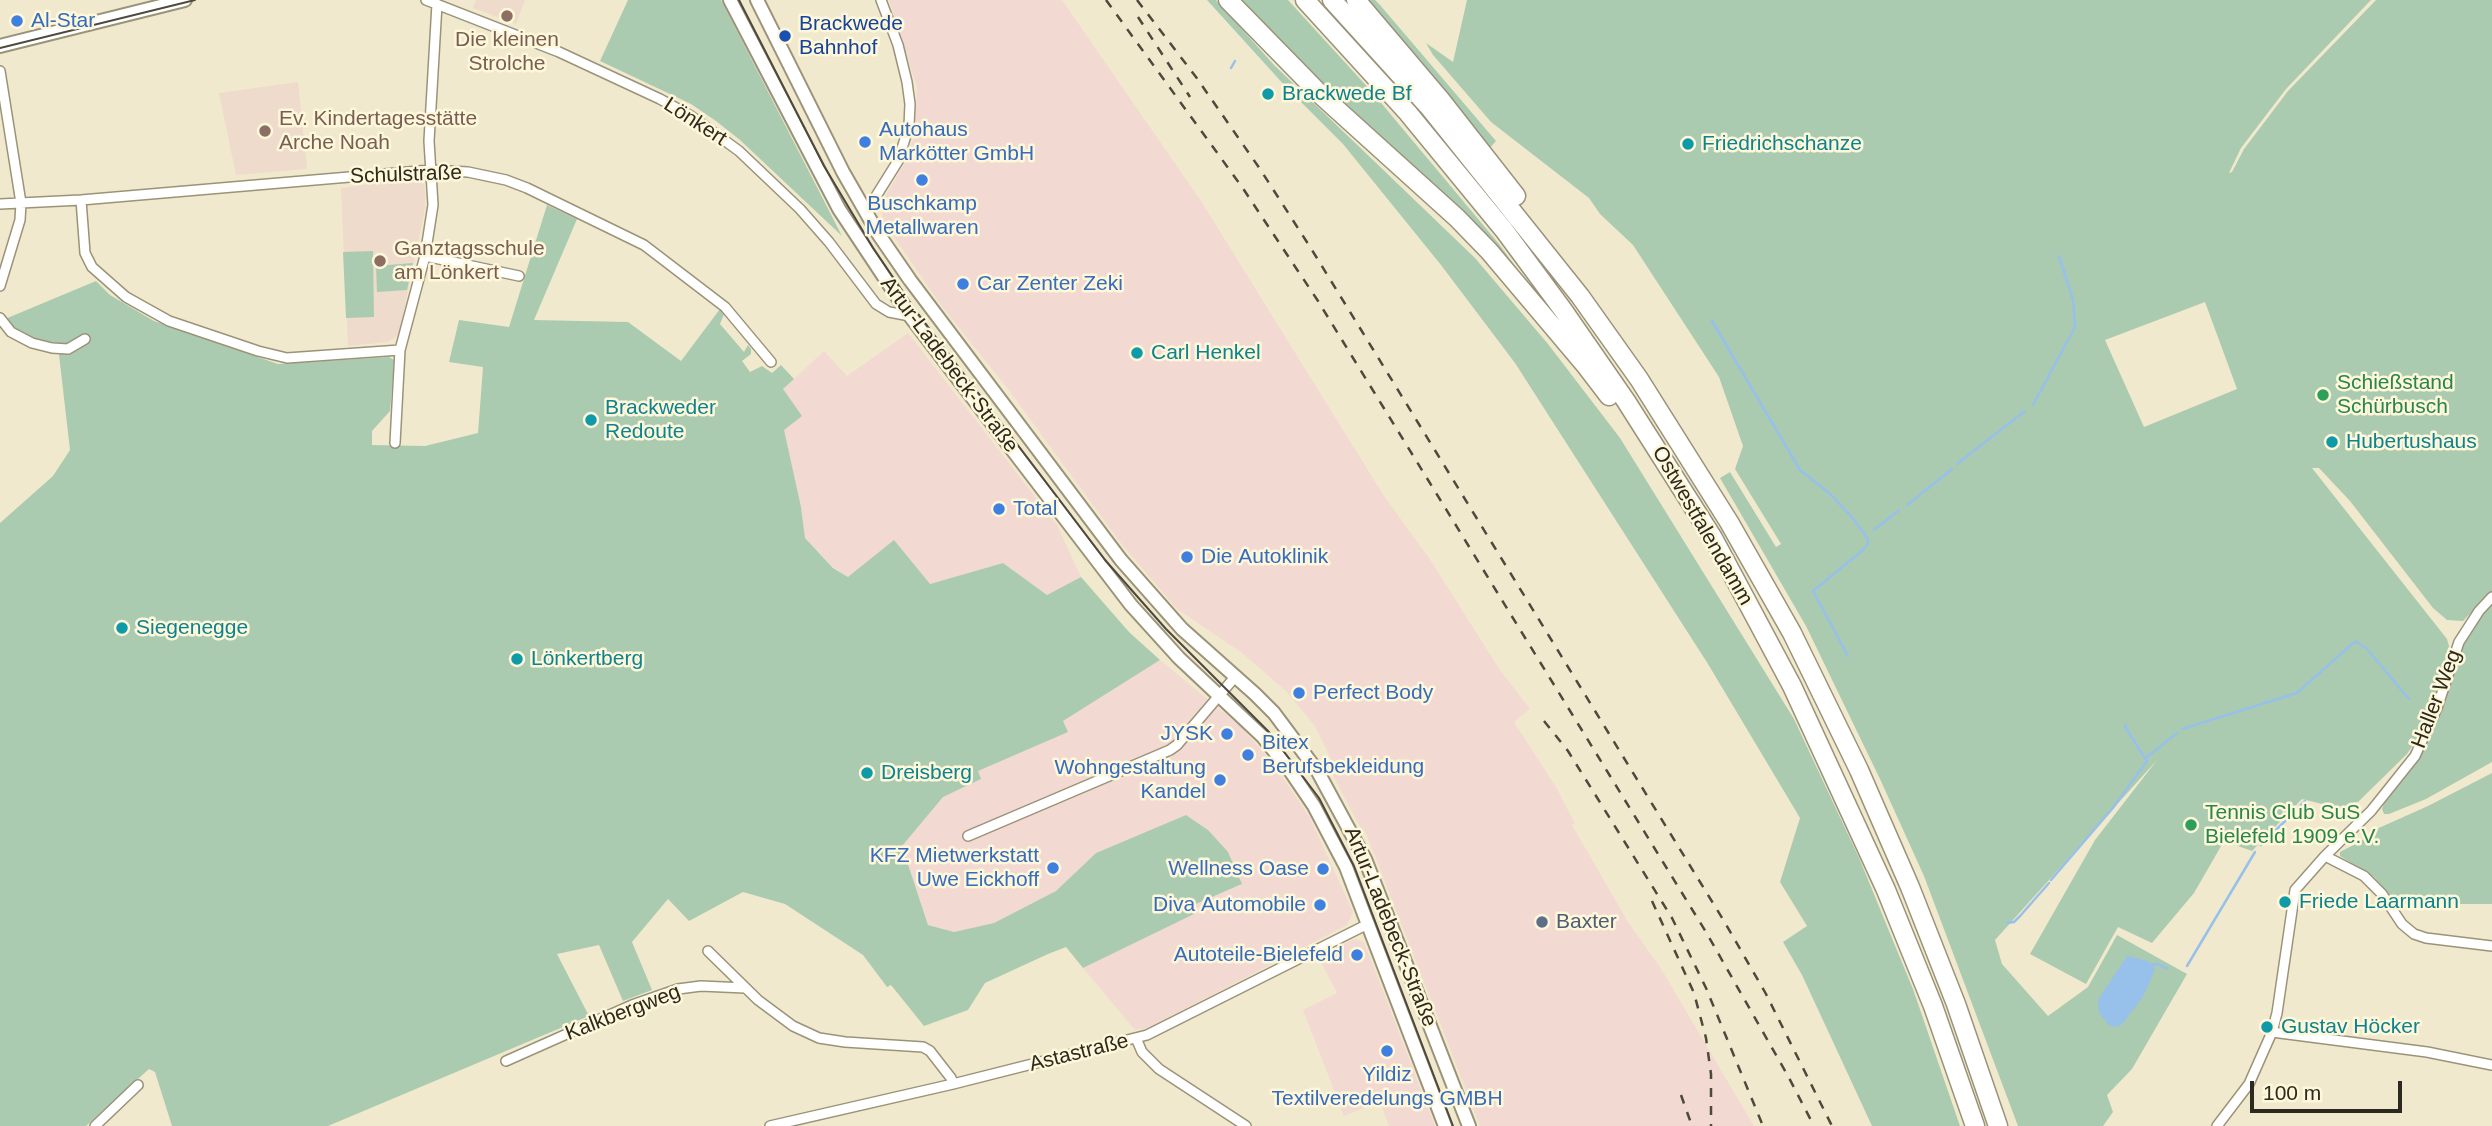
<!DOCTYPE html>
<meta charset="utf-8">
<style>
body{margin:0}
#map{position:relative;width:2492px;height:1126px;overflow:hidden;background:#f1e9cd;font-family:Arial,sans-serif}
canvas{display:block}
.scale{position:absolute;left:2250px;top:1081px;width:152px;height:32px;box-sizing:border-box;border:4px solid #2c291f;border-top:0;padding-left:9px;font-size:21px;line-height:24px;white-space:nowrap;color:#2c291f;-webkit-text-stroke:5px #fef7da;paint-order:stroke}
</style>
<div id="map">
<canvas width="2492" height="1126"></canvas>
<div class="scale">100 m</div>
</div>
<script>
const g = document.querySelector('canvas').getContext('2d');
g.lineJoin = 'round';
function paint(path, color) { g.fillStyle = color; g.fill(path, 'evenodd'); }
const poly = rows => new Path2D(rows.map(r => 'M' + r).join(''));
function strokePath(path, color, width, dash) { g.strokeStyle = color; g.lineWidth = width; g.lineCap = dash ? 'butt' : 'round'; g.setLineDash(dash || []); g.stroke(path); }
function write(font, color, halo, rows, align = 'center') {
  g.font = font + ' Arial,sans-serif'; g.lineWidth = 5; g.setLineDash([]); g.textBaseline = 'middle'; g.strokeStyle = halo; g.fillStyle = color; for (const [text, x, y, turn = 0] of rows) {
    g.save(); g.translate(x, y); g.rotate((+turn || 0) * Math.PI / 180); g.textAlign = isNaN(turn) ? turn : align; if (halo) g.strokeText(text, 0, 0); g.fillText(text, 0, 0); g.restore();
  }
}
paint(poly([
 [889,0,1062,0,1201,201,1384,496,1429,558,1500,670,1530,709,1514,722,1556,787,1575,824,1572,825,1628,922,1660,967,1754,1126,1480,1126,1366,833,1359,825,1328,766,1331,759,1315,726,1286,691,1242,653,1177,609,1123,546,1005,385,943,308,885,224,882,217,883,200,905,163,915,135,917,87],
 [908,333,1057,525,1081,577,1047,595,1003,563,930,584,848,577,833,567,805,538,801,507,783,429,783,389,824,351,847,376],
 [1160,660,1240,726,1272,762,1309,816,1353,912,1347,925,1148,1028,1135,1030,1083,968,1193,914,1189,907,1241,885,1208,830,1186,815,1096,853,1056,891,994,923,954,932,928,925,902,845,943,797,980,779,978,771,1067,732,1063,721],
 [1355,939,1364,942,1435,1126,1389,1126,1380,1101,1344,1116,1303,1010,1337,993,1318,956]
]), '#f2d9d1');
paint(poly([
 [476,0,525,0,516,24,473,8],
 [298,82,307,169,236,175,219,93],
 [414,178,420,180,425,187,425,209,399,334,388,342,348,346,341,188,369,184,371,180]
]), '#eedbcb');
paint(poly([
 [628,0,721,0,842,236,740,140,716,121,691,104,600,61],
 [1207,0,1216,0,1274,65,1475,258,1548,344,1620,438,1794,719,1860,860,1889,931,1913,989,1960,1126,1872,1126,1802,975,1783,942,1807,926,1780,882,1800,818,1708,664,1515,363,1441,265,1343,144,1286,87],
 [1237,0,1288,0,1372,92,1499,244,1534,292,1353,119],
 [1366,0,1375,0,1380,5,1496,141,1489,149],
 [1467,0,2371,0,2286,89,2241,148,2229,173,2232,172,2244,149,2288,91,2376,0,2492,0,2492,591,2463,621,2447,620,2433,608,2350,501,2319,468,2312,468,2447,639,2449,646,2435,700,2423,730,2407,754,2358,802,2352,803,2346,810,2302,799,2252,851,2224,841,2194,893,2152,943,2118,927,2086,984,2030,954,2095,840,2157,760,1995,940,2002,964,2048,1016,2088,987,2117,935,2187,974,2132,1069,2107,1095,2113,1112,2103,1126,2018,1126,1924,876,1880,779,1806,626,1720,478,1730,472,1776,547,1781,544,1735,469,1743,446,1719,377,1633,245,1600,214,1589,198,1491,122,1433,55,1426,43,1453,62],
 [2205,302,2237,389,2144,427,2105,340],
 [547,205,577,219,534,320,628,322,681,361,720,309,724,314,720,324,744,352,748,345,751,349,751,354,742,361,750,372,762,366,772,373,781,365,794,379,783,389,802,416,784,430,801,507,805,538,833,568,848,577,894,540,930,584,1003,563,1047,595,1081,577,1129,632,1160,660,1063,721,1068,732,978,771,981,779,943,797,902,846,928,925,954,932,994,923,1056,891,1096,853,1186,815,1208,830,1228,852,1242,884,1189,907,1194,914,1083,968,1066,947,1048,954,985,983,968,1010,924,1026,891,985,887,987,863,955,785,904,743,892,689,921,668,899,632,942,652,990,623,1001,599,945,557,954,589,1016,328,1126,172,1126,155,1072,149,1069,86,1126,0,1126,0,523,53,476,70,450,58,346,42,343,12,328,5,319,96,281,110,295,154,321,278,364,389,357,394,360,394,365,390,411,372,431,372,445,425,446,478,433,483,367,449,362,459,320,509,327],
 [373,251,374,317,346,318,343,252],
 [413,263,407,290,377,292,376,266],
 [2492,604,2492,762,2426,799,2389,814,2384,814,2382,809,2384,804,2419,758,2432,734,2464,643,2483,614],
 [2492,773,2492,904,2397,904,2374,877,2340,856,2340,852,2361,841,2372,831,2428,806]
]), '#abcbb0');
paint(poly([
 [2127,956,2148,961,2155,969,2144,995,2124,1022,2118,1027,2110,1026,2099,1013,2098,1000]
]), '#97c0eb');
strokePath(poly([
 [1231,68,1235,61],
 [1712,321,1800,470,1830,494,1851,516,1868,539,1868,544,1863,550,1813,591,1848,656],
 [2033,405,2075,327,2073,300,2059,256],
 [1957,464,2025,411],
 [1907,505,1952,469],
 [1874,530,1899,510],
 [2182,729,2297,693,2353,643,2357,642,2366,648,2409,699],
 [2147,757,2177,733],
 [2261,845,2305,801],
 [2051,880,2112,809,2147,761,2125,727,2126,724],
 [2007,923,2014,922,2020,916,2049,883],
 [2150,965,2157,964,2167,968],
 [2187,966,2255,852]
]), '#97c0eb', 2.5);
const street = poly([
 [426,0,559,52,660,99,691,116,739,151,800,209,829,242,876,304,889,312,910,316],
 [0,71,21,203,20,220,0,286],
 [81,200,85,253,92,267,126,297,169,321,258,351,287,358,400,350],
 [0,204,81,200,431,170,468,172,506,180,527,188,644,245,725,307,771,362],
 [864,209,873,201,898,161,909,126,910,104,907,82,898,45,881,0],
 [425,256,519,276],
 [0,318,11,332,32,343,52,348,68,349,85,339],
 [395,443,400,350,425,256,433,205,429,141,437,4],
 [968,836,1170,750,1177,745,1235,677],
 [2325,856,2364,876,2382,894,2402,924,2414,934,2426,938,2492,946],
 [708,951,758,1000,793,1026,819,1038,845,1042,923,1047,930,1051,951,1078,953,1084],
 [2272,1032,2427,1052,2492,1065],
 [1136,1038,1142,1052,1159,1069,1246,1126],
 [506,1061,632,1005,678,989,701,986,745,988],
 [95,1126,138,1085],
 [770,1126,953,1084,1147,1035,1368,924],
 [2217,1126,2249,1084,2272,1032,2277,1013,2295,890,2325,856,2371,811,2415,756,2437,708,2459,642,2479,611,2492,597]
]);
const secondary = poly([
 [730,0,839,209,910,316,1131,605,1179,658,1263,737,1291,772,1314,806,1346,867,1445,1126],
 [757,0,843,172,879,235,910,280,1121,560,1182,629,1255,694,1274,713,1318,772,1365,859,1469,1126],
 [0,46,185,0]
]);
const highway = poly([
 [1228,0,1322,96,1457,218,1489,251,1586,366,1609,396],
 [1305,0,1408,113,1504,230,1563,310,1626,401,1713,538,1792,686,1886,890,1933,1006,1975,1126],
 [1332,0,1429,107,1580,296,1639,379,1729,522,1792,633,1859,770,1910,887,1956,1004,1998,1126],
 [1356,0,1440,99,1516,196]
]);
strokePath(street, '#9b9379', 12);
strokePath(secondary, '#9b9379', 16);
strokePath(highway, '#9b9379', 21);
strokePath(street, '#fff', 9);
strokePath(secondary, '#fff', 12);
strokePath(highway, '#fff', 18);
strokePath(poly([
 [739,0,824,166,873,248,916,311,1105,560,1166,629,1269,732,1319,798,1354,866,1453,1126],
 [0,48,195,0]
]), '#4d493c', 2);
strokePath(poly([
 [1106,0,1242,187,1318,301,1706,932,1788,1076,1814,1126],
 [1137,0,1196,77,1260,169,1312,250,1724,921,1766,994,1832,1126],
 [1138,17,1190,97],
 [1544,721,1568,751,1672,918,1706,988,1763,1126],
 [1652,901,1694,993,1706,1038,1711,1074,1711,1126],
 [1681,1095,1692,1126]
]), '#4d493c', 2.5, [9, 9]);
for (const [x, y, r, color] of [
 [507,16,7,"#8d6e63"],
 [17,21,7,"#3f7fe0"],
 [785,36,7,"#1a4fb4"],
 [1268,94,7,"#0f9aa8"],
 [265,131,7,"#8d6e63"],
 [865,142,7,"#3f7fe0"],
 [1688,144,7,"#0f9aa8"],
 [922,180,7,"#3f7fe0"],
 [380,261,7,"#8d6e63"],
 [963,284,7,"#3f7fe0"],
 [1137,353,7,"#0f9aa8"],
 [2323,395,7,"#2e9e5b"],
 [591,420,7,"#0f9aa8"],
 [2332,442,7,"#0f9aa8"],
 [999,509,7,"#3f7fe0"],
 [1187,557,7,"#3f7fe0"],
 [122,628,7,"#0f9aa8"],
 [517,659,7,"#0f9aa8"],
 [1299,693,7,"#3f7fe0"],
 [1227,734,7,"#3f7fe0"],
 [1248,755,7,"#3f7fe0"],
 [867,773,7,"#0f9aa8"],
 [1220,780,7,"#3f7fe0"],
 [2191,825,7,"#2e9e5b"],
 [1053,868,7,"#3f7fe0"],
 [1323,869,7,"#3f7fe0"],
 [2285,902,7,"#0f9aa8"],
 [1320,905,7,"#3f7fe0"],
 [1542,922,7,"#5c6f8a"],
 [1357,955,7,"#3f7fe0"],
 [2267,1027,7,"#0f9aa8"],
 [1387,1051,7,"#3f7fe0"]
]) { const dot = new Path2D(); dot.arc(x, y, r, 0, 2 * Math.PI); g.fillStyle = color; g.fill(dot); strokePath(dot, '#fef7da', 2.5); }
write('21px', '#366cbe', '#fef7da', [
 ["Al-Star",31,21],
 ["Autohaus",879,130],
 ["Markötter GmbH",879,154],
 ["Buschkamp",922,204,"center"],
 ["Metallwaren",922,228,"center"],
 ["Car Zenter Zeki",977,284],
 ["Total",1013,509],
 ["Die Autoklinik",1201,557],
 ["Perfect Body",1313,693],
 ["JYSK",1213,734,"right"],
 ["Bitex",1262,743],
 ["Berufsbekleidung",1262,767],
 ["Wohngestaltung",1206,768,"right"],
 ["Kandel",1206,792,"right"],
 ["KFZ Mietwerkstatt",1039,856,"right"],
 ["Uwe Eickhoff",1039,880,"right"],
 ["Wellness Oase",1309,869,"right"],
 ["Diva Automobile",1306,905,"right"],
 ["Autoteile-Bielefeld",1343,955,"right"],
 ["Yildiz",1387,1075,"center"],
 ["Textilveredelungs GMBH",1387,1099,"center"]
], 'left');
write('21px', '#164399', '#fef7da', [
 ["Brackwede",799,24],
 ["Bahnhof",799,48]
], 'left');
write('21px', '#785e54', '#fef7da', [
 ["Die kleinen",507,40,"center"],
 ["Strolche",507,64,"center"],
 ["Ev. Kindertagesstätte",279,119],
 ["Arche Noah",279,143],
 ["Ganztagsschule",394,249],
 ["am Lönkert",394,273]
], 'left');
write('21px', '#0d838f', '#fef7da', [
 ["Brackwede Bf",1282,94],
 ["Friedrichschanze",1702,144],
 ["Carl Henkel",1151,353],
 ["Brackweder",605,408],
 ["Redoute",605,432],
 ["Hubertushaus",2346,442],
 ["Siegenegge",136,628],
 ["Lönkertberg",531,659],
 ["Dreisberg",881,773],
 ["Friede Laarmann",2299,902],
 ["Gustav Höcker",2281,1027]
], 'left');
write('21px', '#2c291f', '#fef7da', [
 ["Lönkert",695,122,33],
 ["Schulstraße",406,175,-2],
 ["Artur-Ladebeck-Straße",949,365,53],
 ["Ostwestfalendamm",1702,526,60],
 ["Haller Weg",2437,699,-69],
 ["Artur-Ladebeck-Straße",1390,927,68],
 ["Kalkbergweg",623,1013,-21],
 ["Astastraße",1079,1053,-14]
]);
write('21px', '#27864d', '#fef7da', [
 ["Schießstand",2337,383],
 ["Schürbusch",2337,407],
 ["Tennis Club SuS",2205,813],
 ["Bielefeld 1909 e.V.",2205,837]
], 'left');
write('21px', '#4e5e75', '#fef7da', [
 ["Baxter",1556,922]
], 'left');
</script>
